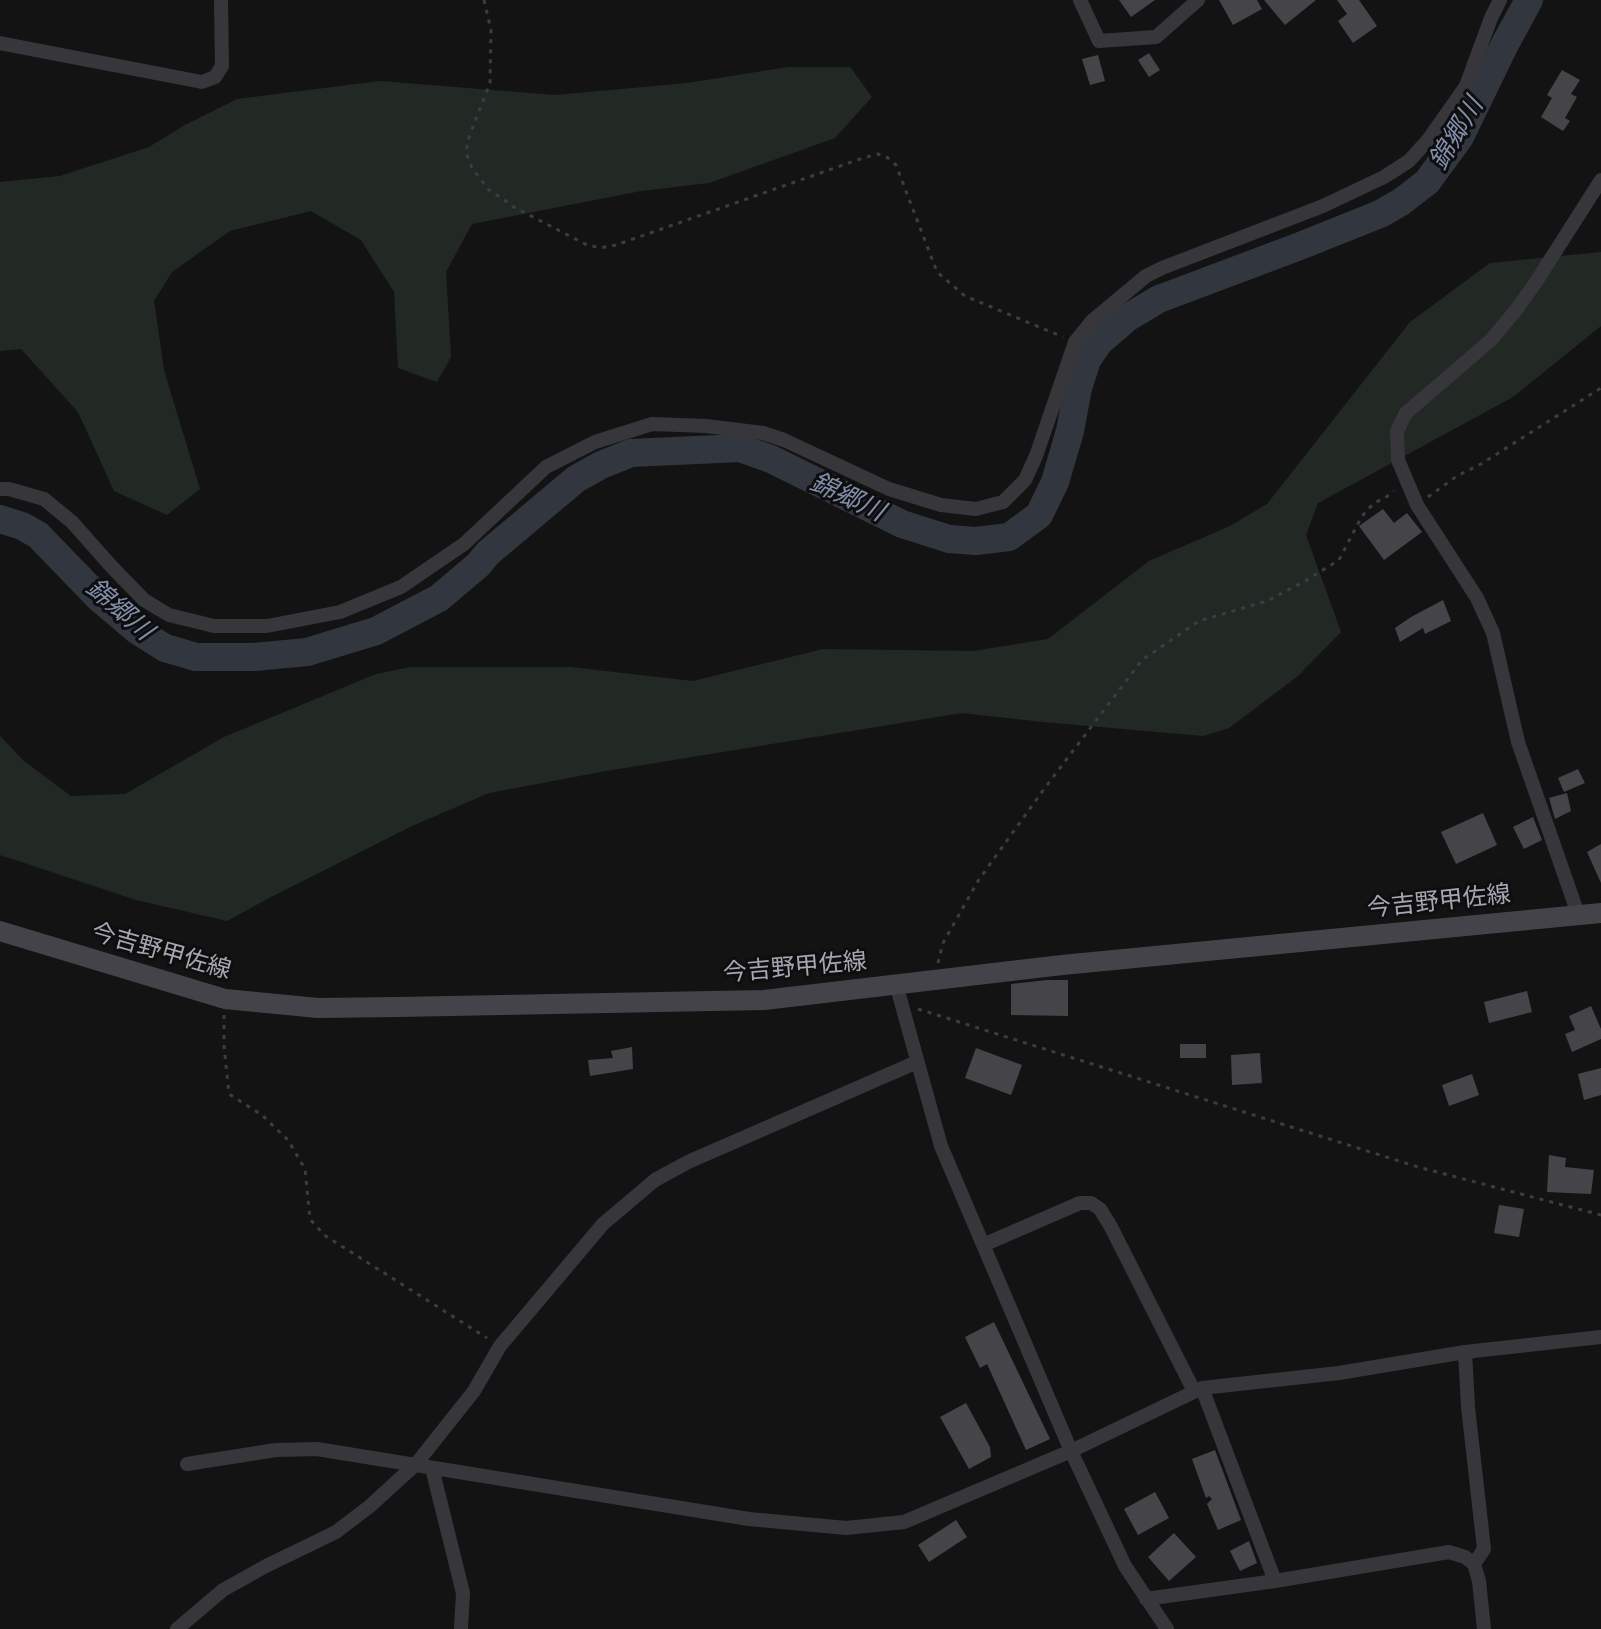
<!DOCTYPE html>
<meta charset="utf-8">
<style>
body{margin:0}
canvas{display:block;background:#131314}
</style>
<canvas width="1601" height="1629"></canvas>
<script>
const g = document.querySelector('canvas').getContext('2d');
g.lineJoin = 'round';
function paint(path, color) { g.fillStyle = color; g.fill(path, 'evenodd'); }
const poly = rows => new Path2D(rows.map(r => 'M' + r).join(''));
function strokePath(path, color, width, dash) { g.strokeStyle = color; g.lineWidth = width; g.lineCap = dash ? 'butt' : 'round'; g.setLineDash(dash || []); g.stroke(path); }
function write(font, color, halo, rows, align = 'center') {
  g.font = font + ' "Fira Sans Condensed","Noto Sans JP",sans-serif'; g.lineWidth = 6; g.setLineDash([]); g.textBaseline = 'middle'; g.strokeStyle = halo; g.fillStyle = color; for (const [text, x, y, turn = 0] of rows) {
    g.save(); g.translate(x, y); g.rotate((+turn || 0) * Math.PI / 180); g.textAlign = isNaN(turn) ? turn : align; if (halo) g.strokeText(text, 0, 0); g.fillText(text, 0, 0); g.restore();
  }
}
paint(poly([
 [788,67,850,67,872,97,835,138,709,183,641,191,472,224,446,272,451,357,437,382,398,368,394,292,361,240,311,211,230,231,172,272,154,301,164,370,200,489,167,515,114,491,78,412,21,349,0,351,0,182,60,176,149,147,185,125,237,99,380,81,555,95,687,83],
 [1601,252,1601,326,1513,397,1318,503,1306,535,1341,632,1298,676,1229,728,1203,736,1043,722,962,713,606,771,489,793,412,826,271,897,227,921,136,900,0,855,0,736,24,761,71,796,125,794,224,737,376,674,411,667,570,667,693,681,823,649,973,651,1048,639,1149,561,1230,526,1267,504,1410,322,1490,263]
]), '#222824');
strokePath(poly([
 [0,519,22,526,38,535,98,597,138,631,165,648,196,657,254,657,307,652,376,631,439,598,478,565,488,553,576,479,601,465,631,453,740,448,771,459,902,524,949,539,976,541,1009,537,1039,515,1055,482,1070,431,1078,388,1087,360,1099,342,1127,318,1159,299,1300,246,1380,214,1401,202,1427,182,1460,137,1505,44,1529,0]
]), '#32373f', 28);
paint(poly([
 [1119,0,1155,0,1131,17],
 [1219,0,1257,0,1262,9,1233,25],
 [1264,0,1316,0,1285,25],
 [1337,0,1359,0,1377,26,1353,43,1338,21,1347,14],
 [1149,53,1160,70,1149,77,1138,60],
 [1098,55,1105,81,1090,85,1082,59],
 [1562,70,1580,80,1571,94,1577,97,1565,118,1570,121,1563,131,1541,117,1552,98,1547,95],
 [1383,509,1394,523,1407,513,1422,532,1384,560,1359,526],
 [1443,600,1451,621,1425,634,1423,628,1400,642,1395,628,1411,617],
 [1578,769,1585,783,1564,792,1558,778],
 [1567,793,1571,811,1555,819,1549,798],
 [1483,813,1497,845,1456,864,1441,832],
 [1533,817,1542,840,1524,849,1513,827],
 [1601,844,1601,883,1587,852],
 [1047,980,1068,980,1068,1016,1011,1015,1011,984],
 [1527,991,1532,1012,1489,1023,1484,1002],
 [1591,1006,1601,1029,1601,1039,1572,1052,1565,1034,1575,1030,1569,1016],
 [1180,1044,1206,1044,1206,1058,1180,1058],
 [632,1047,633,1069,590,1076,588,1060,613,1058,611,1051],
 [976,1048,1022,1065,1011,1095,965,1078],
 [1260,1053,1262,1083,1232,1085,1231,1055],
 [1601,1068,1601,1095,1584,1100,1578,1074],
 [1472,1074,1479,1095,1449,1106,1442,1085],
 [1549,1155,1566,1158,1565,1167,1594,1170,1591,1194,1547,1192],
 [1499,1205,1524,1209,1519,1237,1494,1233],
 [994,1322,1050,1439,1026,1450,987,1364,980,1368,965,1337],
 [966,1403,990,1447,991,1457,969,1469,940,1417],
 [1215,1450,1241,1520,1218,1530,1207,1504,1212,1499,1209,1496,1206,1498,1192,1459],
 [1155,1492,1169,1518,1138,1535,1124,1509],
 [956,1520,967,1537,929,1562,918,1545],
 [1174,1533,1196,1557,1169,1581,1148,1557],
 [1249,1541,1257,1563,1240,1571,1230,1551]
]), '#454549');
strokePath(poly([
 [484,0,491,30,490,83,469,137,466,152,472,168,488,189,514,207,585,244,600,248,616,245,863,158,878,154,888,158,896,165,937,272,965,296,1063,337],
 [1428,497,1457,476,1481,464,1601,388],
 [938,963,943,943,978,881,1044,789,1142,660,1199,621,1267,601,1305,581,1339,560,1362,516,1374,503,1385,498,1394,491],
 [918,1009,1418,1167,1601,1215],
 [224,1015,224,1046,229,1094,262,1115,288,1140,305,1169,310,1219,324,1235,487,1338]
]), '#3c3d42', 3, [4, 6]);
strokePath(poly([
 [1080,0,1099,41,1156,37,1198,0],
 [0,43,202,82,215,77,222,66,221,0],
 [0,489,9,489,44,499,72,522,111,566,144,600,169,615,214,626,267,626,340,612,401,587,464,544,546,467,595,442,652,424,706,426,763,433,784,440,889,489,941,505,976,509,1003,502,1025,480,1036,456,1075,342,1092,321,1146,276,1162,268,1323,206,1384,177,1409,161,1428,140,1466,86,1491,18,1500,0],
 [1578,914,1518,742,1493,633,1477,598,1417,505,1398,460,1397,431,1406,413,1491,340,1516,310,1536,282,1601,180],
 [896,984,941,1146,1071,1451,1125,1566,1167,1629],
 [983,1245,1080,1203,1091,1203,1100,1209,1111,1227,1194,1391],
 [1465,1352,1468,1407,1484,1549,1474,1564],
 [1202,1388,1275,1581],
 [187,1464,276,1450,317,1449,749,1519,846,1528,904,1522,1071,1451,1202,1388,1339,1373,1465,1352,1601,1337],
 [432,1468,463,1593,461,1629],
 [1146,1599,1275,1581,1449,1552,1465,1557,1474,1564,1479,1581,1484,1629],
 [177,1629,223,1590,266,1566,336,1532,370,1506,416,1464,474,1391,500,1346,603,1224,655,1180,688,1162,917,1062]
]), '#37363b', 14);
strokePath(poly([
 [0,931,225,999,318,1008,397,1007,764,1000,1062,965,1601,913]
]), '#434349', 20);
write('24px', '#a6a7b3', '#0e0e0f', [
 ["今吉野甲佐線",1439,902,-6],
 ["今吉野甲佐線",161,952,16],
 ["今吉野甲佐線",795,968,-5]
]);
write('italic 26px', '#808eab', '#0e0e0f', [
 ["錦郷川",1457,134,-59],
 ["錦郷川",847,498,25],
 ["錦郷川",119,610,41]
]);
</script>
